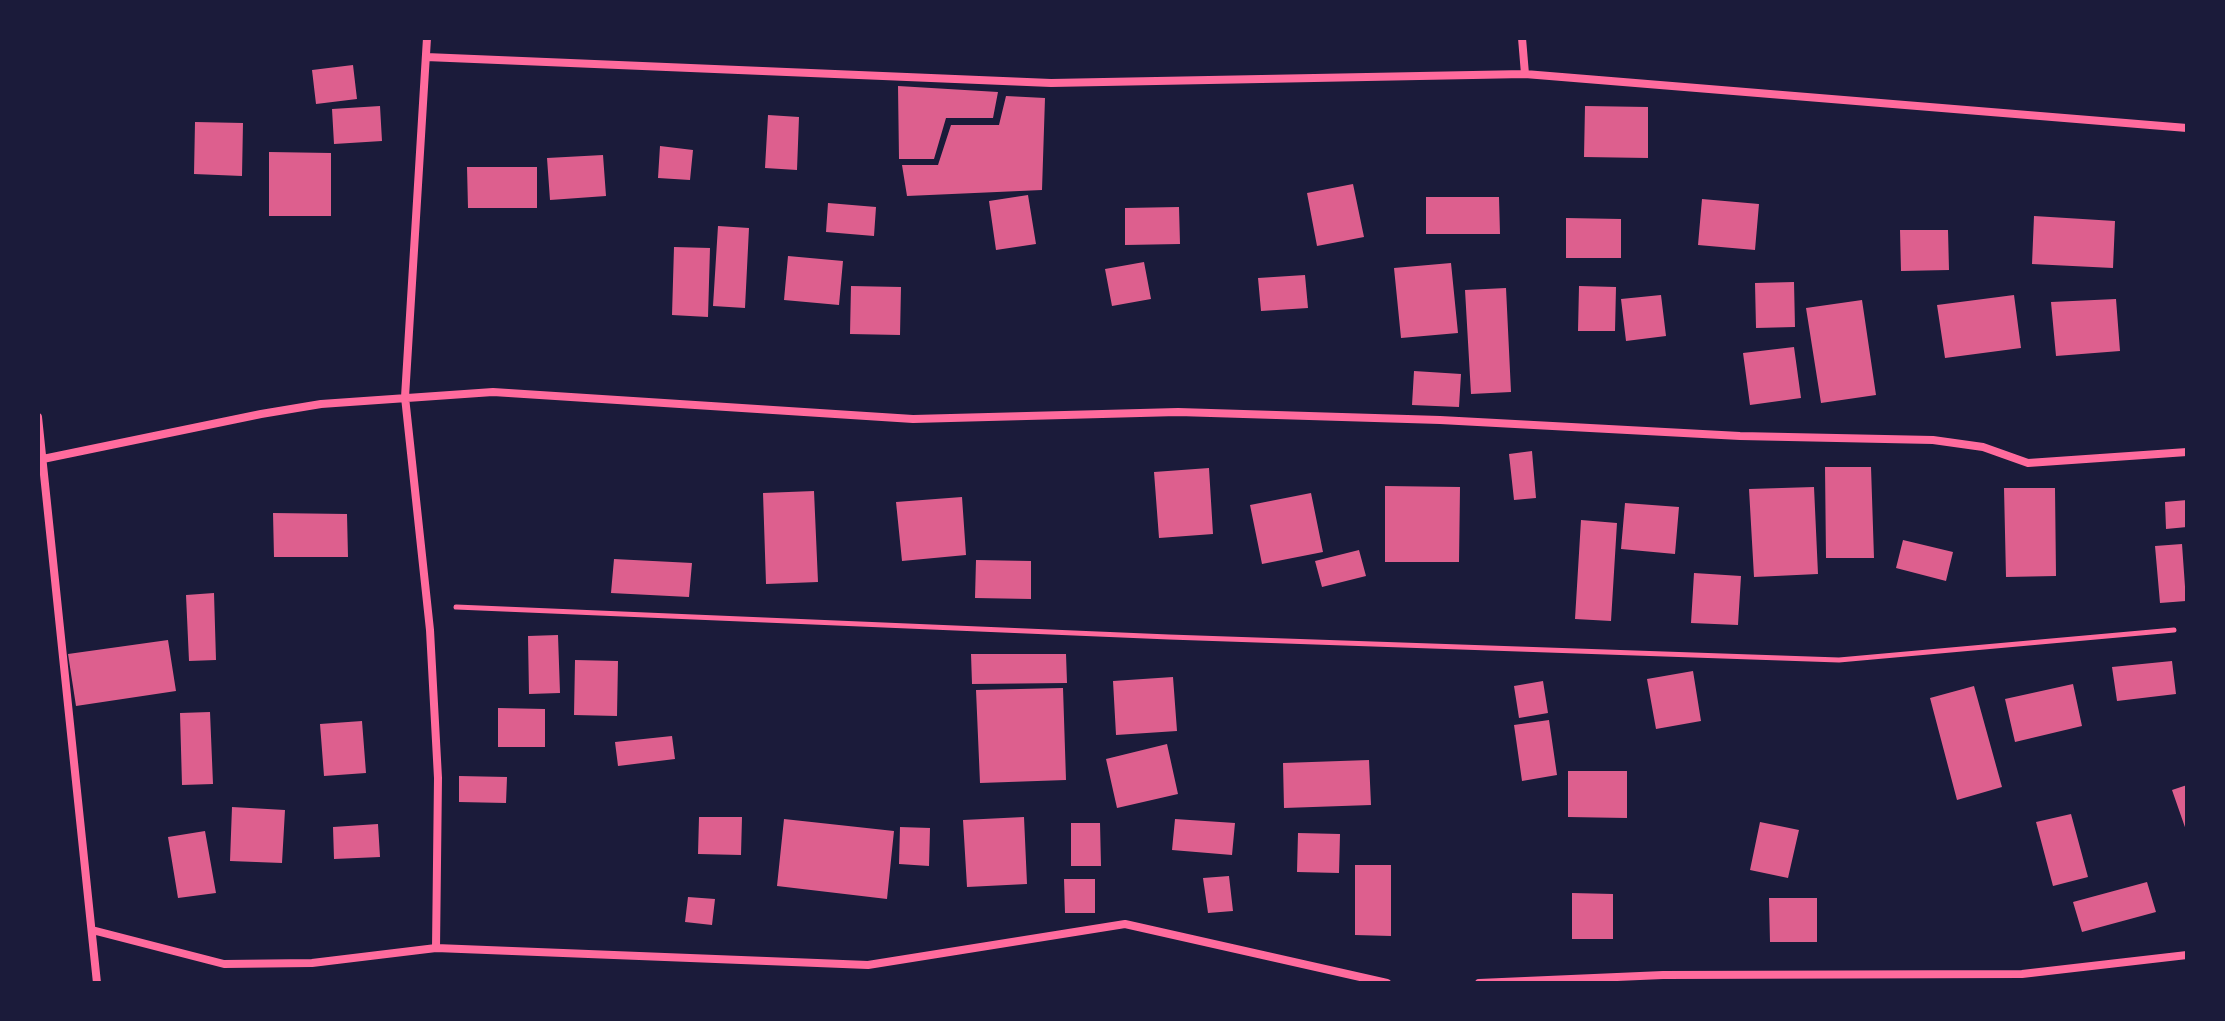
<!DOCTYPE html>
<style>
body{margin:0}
#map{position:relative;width:2225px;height:1021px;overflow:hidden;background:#1b1b3a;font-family:"Source Sans 3",sans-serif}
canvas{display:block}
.frame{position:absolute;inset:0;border:40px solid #1b1b3a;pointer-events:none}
</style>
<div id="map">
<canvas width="2225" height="1021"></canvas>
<div class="frame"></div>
</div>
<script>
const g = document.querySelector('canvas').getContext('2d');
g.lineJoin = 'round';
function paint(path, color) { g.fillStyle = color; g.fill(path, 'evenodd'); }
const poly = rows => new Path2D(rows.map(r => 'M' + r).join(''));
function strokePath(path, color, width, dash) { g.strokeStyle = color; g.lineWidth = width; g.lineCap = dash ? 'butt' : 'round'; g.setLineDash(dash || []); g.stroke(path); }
paint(poly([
 [353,65,357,99,316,104,312,70],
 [898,86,998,92,993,118,946,118,934,159,899,159],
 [1006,96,1045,98,1042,190,907,196,902,165,938,165,951,125,999,125],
 [380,106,382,141,334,144,332,109],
 [1585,106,1648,107,1648,158,1584,157],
 [768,115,799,117,797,170,765,168],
 [195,122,243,123,242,176,194,174],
 [660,146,693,150,690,180,658,178],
 [269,152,331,153,331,216,269,216],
 [603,155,606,196,550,200,547,158],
 [467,167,537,167,537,208,468,208],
 [1353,184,1364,237,1317,246,1307,193],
 [1028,195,1036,244,996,250,989,201],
 [1426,197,1499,197,1500,234,1426,234],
 [1702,199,1759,204,1755,250,1698,245],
 [828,203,876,207,874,236,826,232],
 [1179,207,1180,244,1125,245,1125,208],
 [2034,216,2115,221,2113,268,2032,264],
 [1566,218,1621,219,1621,258,1566,258],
 [718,226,749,228,745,308,713,306],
 [1900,230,1948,230,1949,270,1901,271],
 [674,247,710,248,708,317,672,315],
 [788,256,843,261,839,305,784,300],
 [1144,262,1151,299,1112,306,1105,269],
 [1451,263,1458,333,1401,338,1394,268],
 [1305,275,1308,308,1261,311,1258,278],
 [1794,282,1795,327,1756,328,1755,283],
 [851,286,901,287,900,335,850,334],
 [1579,286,1616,287,1615,331,1578,331],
 [1506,288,1511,392,1471,394,1465,290],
 [1661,295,1666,336,1626,341,1621,299],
 [2014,295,2021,348,1945,358,1937,305],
 [2116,299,2120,351,2056,356,2051,302],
 [1862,300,1876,395,1821,403,1806,308],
 [1794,347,1801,398,1750,405,1743,353],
 [1414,371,1461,374,1459,407,1412,405],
 [1532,451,1536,498,1514,500,1509,454],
 [1825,467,1871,467,1874,558,1826,558],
 [1209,468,1213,534,1159,538,1154,472],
 [1385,486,1460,487,1459,562,1385,562],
 [1814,487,1818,574,1754,577,1749,489],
 [2004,488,2055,488,2056,576,2006,577],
 [814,491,818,582,766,584,763,493],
 [1311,493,1323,552,1262,564,1250,505],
 [962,497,966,555,902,561,896,502],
 [2187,500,2187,527,2166,529,2165,502],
 [1625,503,1679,507,1675,554,1621,549],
 [273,513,347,514,348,557,274,557],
 [1581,520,1617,523,1611,621,1575,619],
 [1903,540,1953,552,1946,581,1896,568],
 [2182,544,2186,601,2160,603,2155,546],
 [1359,550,1366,576,1322,587,1315,561],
 [614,559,692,563,689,597,611,593],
 [976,560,1031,561,1031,599,975,598],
 [1694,573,1741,576,1738,625,1691,623],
 [214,593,216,660,189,661,186,595],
 [558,635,560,693,529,694,528,636],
 [168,640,176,691,76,706,68,654],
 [971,654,1066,654,1067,683,972,684],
 [575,660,618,661,617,716,574,715],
 [2172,661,2176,694,2117,701,2112,667],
 [1693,671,1701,721,1656,729,1647,679],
 [1173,677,1177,731,1116,735,1113,681],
 [1543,681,1548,713,1519,718,1514,686],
 [2073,684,2082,726,2015,742,2005,699],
 [1974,686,2002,787,1957,800,1930,698],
 [1063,688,1066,780,980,783,976,690],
 [498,708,545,709,545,747,498,747],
 [210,712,213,784,182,785,180,713],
 [1549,720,1557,775,1522,781,1514,725],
 [362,721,366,773,324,776,320,724],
 [672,736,675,759,618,766,615,742],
 [1167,744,1178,794,1117,808,1106,759],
 [1369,760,1371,805,1284,808,1283,763],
 [1568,771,1627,771,1627,818,1568,817],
 [459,776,507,777,506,803,459,802],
 [2187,785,2187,833,2172,790],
 [232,807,285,810,282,863,230,861],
 [2071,814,2088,877,2053,886,2036,822],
 [699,817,742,817,741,855,698,854],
 [1024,817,1027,884,967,887,963,820],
 [784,819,894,831,887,899,777,886],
 [1175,819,1235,823,1232,855,1172,850],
 [1760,822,1799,830,1788,878,1750,870],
 [1071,823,1100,823,1101,866,1071,866],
 [378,824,380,857,334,859,333,827],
 [900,827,930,828,929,866,899,864],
 [205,831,216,893,178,898,168,837],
 [1298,833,1340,834,1339,873,1297,872],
 [1355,865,1391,865,1391,936,1355,935],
 [1229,876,1233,911,1208,913,1203,878],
 [1064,879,1095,879,1095,913,1065,913],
 [2147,882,2156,912,2082,932,2073,902],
 [1572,893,1613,894,1613,939,1572,939],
 [688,897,715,899,712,925,685,922],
 [1769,898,1817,898,1817,942,1770,942]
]), '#dd5f8e');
strokePath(poly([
 [456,607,1169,637,1839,660,2174,630]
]), '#ff6b9d', 5);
strokePath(poly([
 [427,38,405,397,430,630,438,778,436,948],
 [1522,38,1525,74],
 [426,57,1051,83,1525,74,2187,128],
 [38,417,97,983],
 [38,460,261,414,321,404,493,392,913,419,1178,412,1440,420,1740,436,1933,440,1983,447,2028,463,2187,452],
 [92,930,224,964,312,963,436,948,868,965,1125,924,1387,983],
 [1479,983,1663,975,2022,974,2187,955]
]), '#ff6b9d', 8);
</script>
